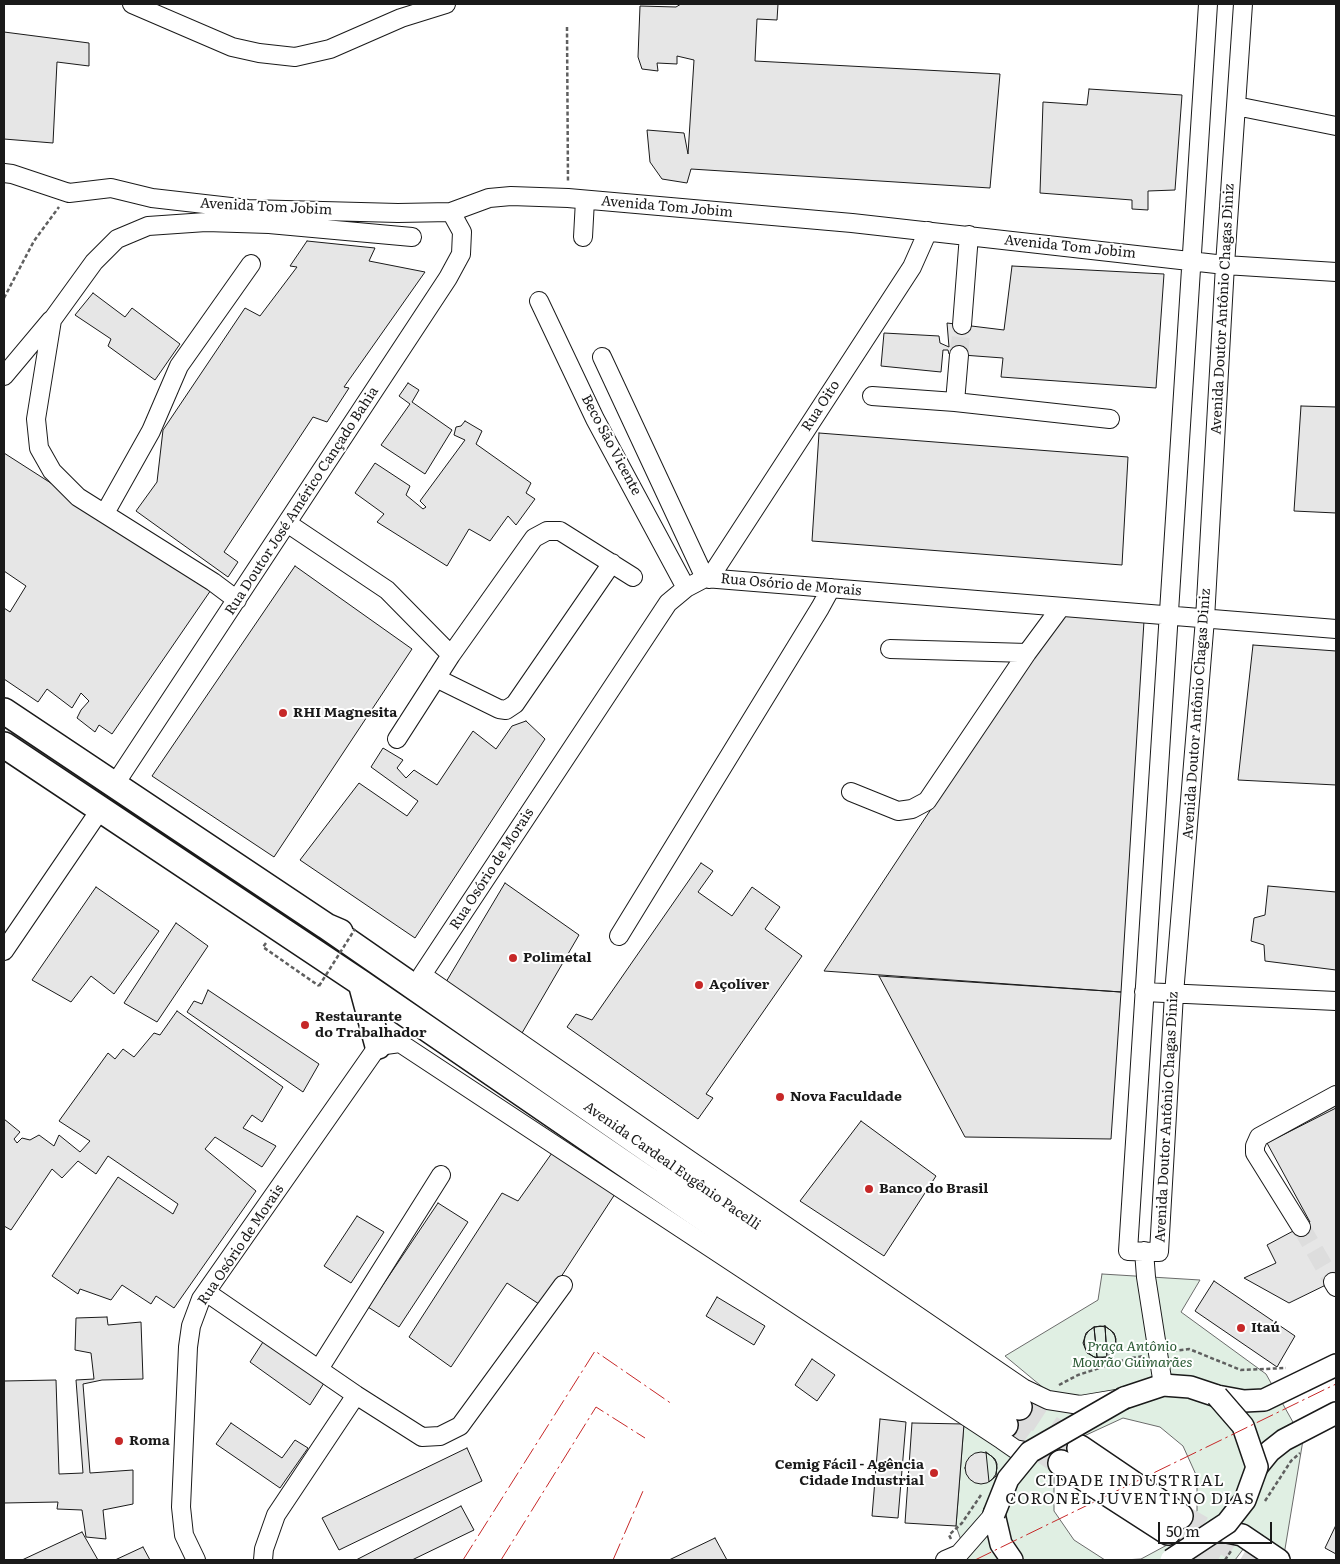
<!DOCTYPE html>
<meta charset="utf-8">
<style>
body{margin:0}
#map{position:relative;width:1340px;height:1564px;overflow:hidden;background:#fff;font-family:Literata,serif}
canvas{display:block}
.frame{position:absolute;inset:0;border:5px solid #1a1a1a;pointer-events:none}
.scale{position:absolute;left:1158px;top:1522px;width:114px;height:22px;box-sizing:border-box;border:2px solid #1a1a1a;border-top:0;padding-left:6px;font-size:15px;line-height:18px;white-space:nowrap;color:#1a1a1a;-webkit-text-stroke:4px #fff;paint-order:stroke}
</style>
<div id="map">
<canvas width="1340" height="1564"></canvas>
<div class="frame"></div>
<div class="scale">50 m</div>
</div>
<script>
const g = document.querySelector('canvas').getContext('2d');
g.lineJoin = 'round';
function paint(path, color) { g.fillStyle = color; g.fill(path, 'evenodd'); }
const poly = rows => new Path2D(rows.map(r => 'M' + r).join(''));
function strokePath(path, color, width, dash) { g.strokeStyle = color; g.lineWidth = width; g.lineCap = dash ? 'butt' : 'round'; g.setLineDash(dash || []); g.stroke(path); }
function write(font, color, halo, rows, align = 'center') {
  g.font = font + ' Literata,serif'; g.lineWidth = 4; g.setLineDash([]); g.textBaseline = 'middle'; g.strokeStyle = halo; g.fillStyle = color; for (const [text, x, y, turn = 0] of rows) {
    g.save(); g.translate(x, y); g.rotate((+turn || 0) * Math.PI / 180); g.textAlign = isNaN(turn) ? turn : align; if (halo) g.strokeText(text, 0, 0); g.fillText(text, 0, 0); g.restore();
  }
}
const green = poly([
 [1102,1274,1200,1280,1181,1312,1266,1374,1303,1440,1284,1555,1253,1536,1235,1560,1123,1560,1141,1559,1167,1545,1197,1511,1197,1477,1183,1446,1160,1427,1123,1418,1084,1436,1054,1474,1054,1511,1074,1540,1105,1560,968,1560,956,1526,964,1424,1010,1439,1046,1390,1005,1356,1098,1300,1102,1274]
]);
paint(green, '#e0efe3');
strokePath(green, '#6a6a6a', 1);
const building = poly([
 [681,4,778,4,777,20,757,19,755,61,1000,74,990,188,691,169,687,183,662,179,650,162,647,130,684,133,688,154,694,60,677,56,677,64,657,63,658,71,642,69,638,57,640,6,676,7,681,4],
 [4,32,89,43,89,66,57,62,53,143,4,139,4,32],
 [1089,89,1182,95,1175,190,1148,191,1148,210,1132,209,1132,200,1040,193,1043,102,1087,105,1089,89],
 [307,241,375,248,369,261,425,272,344,387,349,388,327,422,313,417,224,552,238,562,228,577,136,511,157,482,163,430,245,308,260,316,297,267,290,266,307,241],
 [1012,266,1164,274,1156,388,1001,377,1003,358,949,354,948,350,943,350,941,372,881,366,884,333,939,336,940,343,949,347,947,323,1004,330,1012,266],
 [93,293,125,317,132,308,180,344,155,380,108,346,111,339,75,315,93,293],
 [408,383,419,390,412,402,452,430,425,474,381,445,410,404,399,396,408,383],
 [1301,406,1336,407,1336,513,1294,511,1301,406],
 [465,421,482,431,476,444,531,483,526,493,535,499,516,525,508,516,490,541,469,529,447,566,377,522,384,514,355,493,375,463,410,486,406,495,423,509,426,507,420,501,465,440,454,435,456,427,461,426,465,421],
 [819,433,1128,457,1122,565,812,541,819,433],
 [4,453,213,587,112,734,99,725,95,732,77,718,81,710,89,701,81,693,72,708,47,689,38,702,4,679,4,608,10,612,26,586,4,571,4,453],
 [295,566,412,649,274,857,152,776,295,566],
 [1060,614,1144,621,1121,992,824,971,1060,614],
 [1253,645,1336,651,1336,785,1238,780,1253,645],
 [526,721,545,739,415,938,300,860,359,783,407,816,418,801,371,767,383,748,403,760,397,768,406,778,414,770,437,785,473,731,496,749,512,726,526,721],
 [701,863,713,871,698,892,732,916,752,887,780,907,765,929,802,956,706,1094,713,1098,698,1119,567,1027,576,1014,592,1020,701,863],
 [505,883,579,935,522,1033,446,982,505,883],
 [1268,886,1336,892,1336,970,1265,961,1264,945,1251,941,1254,918,1265,915,1268,886],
 [96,887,159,931,114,994,91,976,71,1002,32,980,96,887],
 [176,923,208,946,157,1022,124,1003,176,923],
 [879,976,1121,992,1111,1139,965,1137,879,976],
 [208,990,319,1064,303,1092,187,1012,194,1001,202,1004,208,990],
 [177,1011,283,1087,262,1122,252,1115,243,1128,276,1146,262,1167,215,1137,205,1149,256,1191,174,1308,156,1296,151,1304,122,1285,111,1300,80,1289,78,1294,52,1276,118,1177,173,1214,178,1204,108,1156,96,1174,78,1161,62,1178,52,1169,11,1230,4,1226,4,1119,20,1132,14,1139,17,1143,22,1138,30,1140,39,1135,54,1146,59,1135,80,1152,90,1141,59,1121,108,1053,115,1059,123,1049,134,1057,154,1033,160,1035,177,1011],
 [1336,1108,1336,1280,1289,1303,1244,1278,1276,1263,1267,1245,1310,1222,1267,1143,1336,1108],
 [861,1121,936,1176,884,1256,800,1201,861,1121],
 [552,1153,615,1194,542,1306,507,1283,451,1367,409,1337,502,1193,518,1201,552,1153],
 [438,1203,468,1222,399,1327,368,1307,438,1203],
 [357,1216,384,1232,351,1283,324,1266,357,1216],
 [1214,1281,1295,1336,1277,1367,1195,1311,1214,1281],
 [717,1297,765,1326,754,1345,706,1316,717,1297],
 [107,1317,108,1325,141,1322,143,1379,102,1380,83,1384,90,1473,133,1470,133,1504,103,1510,106,1539,86,1537,82,1510,57,1509,58,1502,4,1503,4,1381,56,1380,59,1474,83,1473,76,1380,94,1379,91,1353,75,1350,76,1318,107,1317],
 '1084 1342a16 16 0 1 1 32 0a16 16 0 1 1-32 0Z',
 [1105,1326,1107,1357,1097,1357,1094,1327,1105,1326],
 [1105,1326,1114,1333,1116,1339,1114,1350,1107,1357,1105,1326],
 [1094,1327,1097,1357,1096,1358,1087,1353,1083,1343,1086,1333,1094,1327],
 [263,1342,324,1383,310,1405,250,1362,263,1342],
 [812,1359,835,1375,817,1401,795,1385,812,1359],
 [880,1419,906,1422,898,1518,872,1516,880,1419],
 [231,1423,282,1458,295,1440,308,1448,280,1488,216,1444,231,1423],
 [912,1423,964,1424,956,1526,905,1523,912,1423],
 [467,1448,482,1481,339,1550,322,1518,467,1448],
 '965 1468a16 16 0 1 1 32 0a16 16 0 1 1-32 0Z',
 [986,1452,995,1459,997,1464,996,1476,989,1482,986,1452],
 [461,1506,474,1530,412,1560,356,1560,461,1506],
 [1336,1525,1336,1554,1325,1548,1336,1525],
 [82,1532,98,1560,22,1560,82,1532],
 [715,1538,727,1560,669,1560,715,1538],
 [143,1547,150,1560,115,1560,143,1547]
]);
paint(building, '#e6e6e6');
strokePath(building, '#1a1a1a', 1);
strokePath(poly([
 [959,355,962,325],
 [1301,1227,1333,1282]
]), '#ddd', 18, [18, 9]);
strokePath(poly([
 [1019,1407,1078,1446],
 [1005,1425,1061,1463],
 [1180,1516,1255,1560],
 [1168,1532,1218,1560]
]), '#ddd', 25, [25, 12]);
const minor = poly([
 [132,4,232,47,259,53,295,57,330,49,401,18,446,4],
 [1208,4,1128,1251,1159,1252,1174,994,1205,619,1225,265,1243,4],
 [1236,106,1336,126],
 [4,173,12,174,69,193,111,188,152,198,248,209,398,213,451,212,489,198,511,196,568,198,852,223,1225,265,1336,272],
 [583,237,585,200],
 [539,301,595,419,686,588],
 [962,325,969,235],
 [959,355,955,402,1110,419],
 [602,357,705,578],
 [4,376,51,320],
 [872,396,955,402],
 [105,513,151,431,179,366,251,264],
 [287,523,387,590,451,655,397,739],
 [709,579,912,267,928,231],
 [237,600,213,582,78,497,52,471,39,448,36,419,52,320,94,262,117,239,148,226,206,222,269,224,412,237],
 [890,649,1027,653],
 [451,655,534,538,547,531,560,531,633,577],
 [436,678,499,709,506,710,515,704,612,563],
 [115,784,448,278,461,254,462,232,451,212],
 [851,792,898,811,912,809,927,801,1027,653,1061,607],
 [619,936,820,608,831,588],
 [4,951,100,810],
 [1144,992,1336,1001],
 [1301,1227,1255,1153,1255,1146,1259,1137,1336,1095],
 [1144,1251,1146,1277,1163,1385],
 [1333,1282,1336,1287],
 [206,1292,356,1395,422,1437,440,1436,460,1426,563,1285],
 [319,1369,441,1175],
 [1116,1399,1080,1405,1048,1400,1023,1388,691,1161,422,975,668,603,686,588,705,578,1336,629],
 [196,1560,184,1535,181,1507,188,1347,191,1326,201,1299,378,1046,400,1043,1002,1440,1015,1449,1030,1452],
 [263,1560,264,1549,276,1515,356,1395],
 [945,1560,959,1554,994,1514]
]);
const major = poly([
 [1124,1398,1163,1385,1190,1387,1217,1396,1244,1401,1264,1400,1336,1365],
 [1257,1467,1270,1451,1284,1440,1336,1413],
 [994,1514,1001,1544,1012,1560],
 [1217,1530,1242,1535,1279,1560]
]);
const highway = poly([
 [4,711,326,926,340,932],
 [4,745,361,983,1005,1425],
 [326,926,1019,1407],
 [361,983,378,1046],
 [1080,1448,1180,1516],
 [1061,1463,1168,1532]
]);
strokePath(minor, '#1a1a1a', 20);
strokePath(major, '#1a1a1a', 24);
strokePath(highway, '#1a1a1a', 28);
strokePath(poly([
 [567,27,568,183],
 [4,298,34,241,59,207],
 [266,943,263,947,319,986],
 [1173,1351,1189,1349,1241,1370,1286,1368],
 [1059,1385,1078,1375,1127,1359,1143,1356],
 [1265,1501,1291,1461,1300,1453],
 [951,1539,949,1535,962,1523,981,1495],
 [1225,1560,1231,1551]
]), '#5f5f5f', 2.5, [4, 2.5]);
strokePath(minor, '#fff', 18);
strokePath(major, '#fff', 21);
strokePath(highway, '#fff', 25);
const majorBridge = poly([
 [994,1514,1008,1479,1030,1452,1124,1398],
 [1171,1560,1227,1523,1245,1500,1257,1467,1243,1426,1217,1396]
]);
strokePath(majorBridge, '#1a1a1a', 24, []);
strokePath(poly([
 [319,986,355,929]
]), '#5f5f5f', 2.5, [4, 2.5]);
strokePath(majorBridge, '#fff', 21);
strokePath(poly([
 [463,1560,595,1351,672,1404],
 [501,1560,596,1407,645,1438],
 [613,1560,643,1491],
 [975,1560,1336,1384]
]), '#c62828', 1, [18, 4, 2.5, 4]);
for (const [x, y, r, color] of [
 [283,713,5,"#c62828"],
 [513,958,5,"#c62828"],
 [699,985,5,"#c62828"],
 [305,1025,5,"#c62828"],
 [780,1097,5,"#c62828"],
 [869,1189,5,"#c62828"],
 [1241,1328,5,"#c62828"],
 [119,1441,5,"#c62828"],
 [934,1473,5,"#c62828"]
]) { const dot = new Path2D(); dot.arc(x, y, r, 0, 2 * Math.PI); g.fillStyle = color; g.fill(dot); strokePath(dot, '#fff', 2); }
write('14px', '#1a1a1a', '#fff', [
 ["Avenida Tom Jobim",266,207,3],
 ["Avenida Tom Jobim",667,207,5],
 ["Avenida Tom Jobim",1070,247,6],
 ["Avenida Doutor Antônio Chagas Diniz",1223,309,-87],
 ["Rua Oito",821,406,-57],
 ["Beco São Vicente",611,445,62],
 ["Rua Doutor José Américo Cançado Bahia",302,501,-57],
 ["Rua Osório de Morais",791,585,5],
 ["Avenida Doutor Antônio Chagas Diniz",1197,714,-86],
 ["Rua Osório de Morais",492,869,-57],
 ["Avenida Doutor Antônio Chagas Diniz",1167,1117,-87],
 ["Avenida Cardeal Eugênio Pacelli",672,1166,35],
 ["Rua Osório de Morais",241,1245,-56]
]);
write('bold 14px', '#1a1a1a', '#fff', [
 ["RHI Magnesita",293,713],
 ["Polimetal",523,958],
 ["Açolíver",709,985],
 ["Restaurante",315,1017],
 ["do Trabalhador",315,1033],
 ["Nova Faculdade",790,1097],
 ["Banco do Brasil",879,1189],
 ["Itaú",1251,1328],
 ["Roma",129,1441],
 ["Cemig Fácil - Agência",924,1465,"right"],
 ["Cidade Industrial",924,1481,"right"]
], 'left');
write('italic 14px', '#2b5a34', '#fff', [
 ["Praça Antônio",1132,1347],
 ["Mourão Guimarães",1132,1363]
]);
g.letterSpacing = '1px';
write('16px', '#1a1a1a', '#fff', [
 ["CIDADE INDUSTRIAL",1130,1481],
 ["CORONEL JUVENTINO DIAS",1130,1499]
]);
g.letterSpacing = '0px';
</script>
